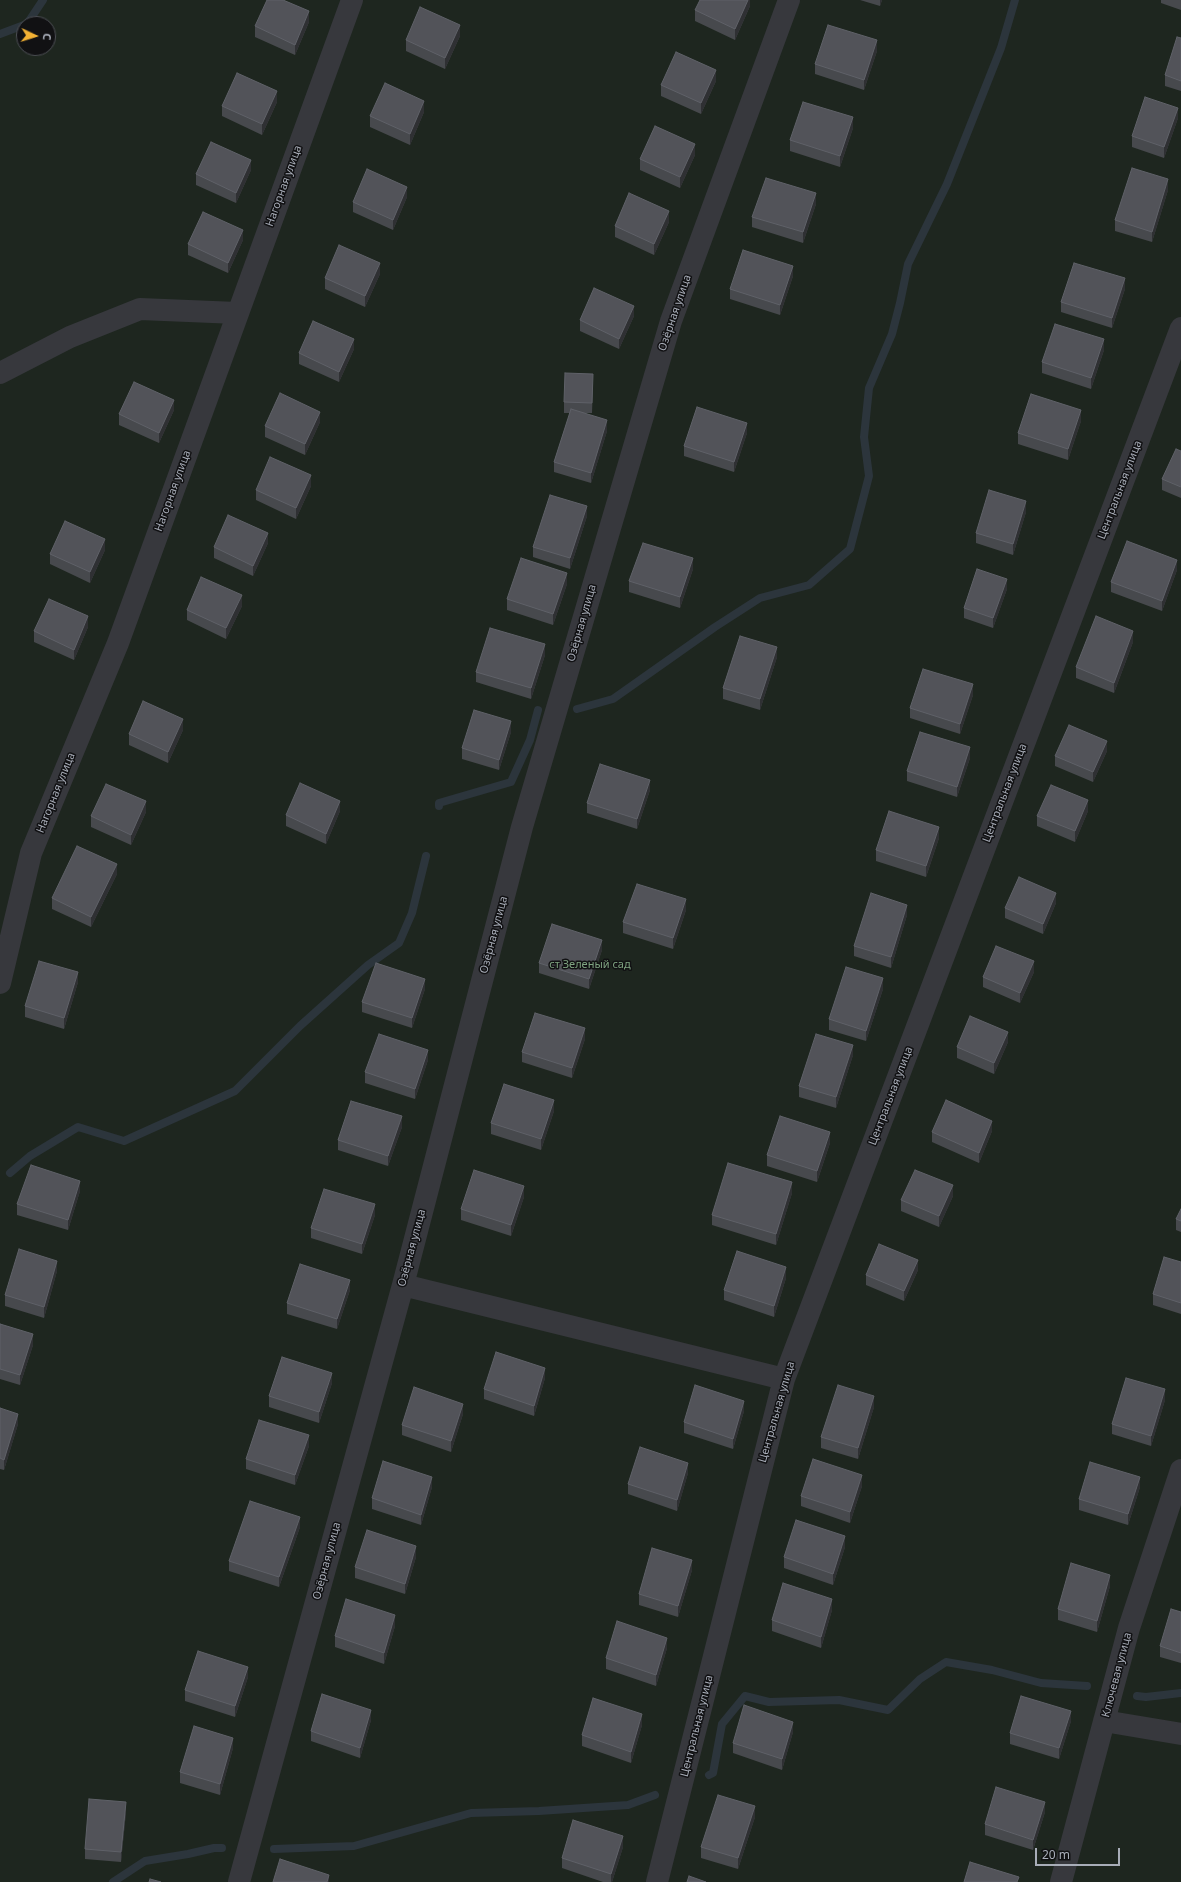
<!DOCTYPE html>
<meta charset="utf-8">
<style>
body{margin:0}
#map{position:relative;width:1181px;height:1882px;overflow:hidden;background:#161618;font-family:"Noto Sans",sans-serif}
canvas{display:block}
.north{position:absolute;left:16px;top:16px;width:40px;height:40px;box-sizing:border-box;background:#111113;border:1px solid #4d4f55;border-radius:50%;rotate:94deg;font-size:11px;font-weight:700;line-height:16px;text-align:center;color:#a8adb8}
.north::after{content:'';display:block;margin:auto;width:14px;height:18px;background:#f2b134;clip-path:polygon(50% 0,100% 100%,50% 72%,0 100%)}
.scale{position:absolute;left:1035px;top:1848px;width:85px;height:18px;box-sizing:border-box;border:2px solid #a8adb8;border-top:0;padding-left:5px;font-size:12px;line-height:14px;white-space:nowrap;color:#a8adb8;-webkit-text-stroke:3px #111113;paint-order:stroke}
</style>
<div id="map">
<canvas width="1181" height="1882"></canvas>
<div class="north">С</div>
<div class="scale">20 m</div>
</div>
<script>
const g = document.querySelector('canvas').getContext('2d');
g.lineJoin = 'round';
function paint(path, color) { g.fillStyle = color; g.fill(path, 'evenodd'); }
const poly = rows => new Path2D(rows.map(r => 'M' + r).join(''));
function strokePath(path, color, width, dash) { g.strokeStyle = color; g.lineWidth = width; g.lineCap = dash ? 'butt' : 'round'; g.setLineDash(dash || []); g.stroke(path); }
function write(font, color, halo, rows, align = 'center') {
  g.font = font + ' "Noto Sans",sans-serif'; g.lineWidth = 3; g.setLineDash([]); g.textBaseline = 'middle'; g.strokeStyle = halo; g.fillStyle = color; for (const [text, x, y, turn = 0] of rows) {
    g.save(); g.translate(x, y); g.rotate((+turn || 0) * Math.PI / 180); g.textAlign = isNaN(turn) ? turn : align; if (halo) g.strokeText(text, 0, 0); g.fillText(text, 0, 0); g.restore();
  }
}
paint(poly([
 [0,0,1181,0,1181,1882,0,1882],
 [24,24,48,24,48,48,24,48]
]), '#1e261f');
strokePath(poly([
 [27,24,43,0],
 [0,34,24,25],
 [577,709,613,699,715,627,760,598,809,585,850,549,869,476,864,437,869,388,892,334,900,303,908,264,947,184,1001,48,1015,0],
 [439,806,439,803,511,782,530,740,538,710],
 [10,1173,30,1156,78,1127,124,1141,235,1091,300,1026,368,965,399,943,412,913,426,856],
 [1137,1696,1146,1697,1181,1693],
 [709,1775,713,1773,722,1724,745,1696,769,1702,839,1700,888,1710,920,1679,946,1662,992,1670,1041,1683,1087,1686],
 [274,1849,354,1846,471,1813,539,1811,628,1805,655,1795],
 [113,1882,145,1861,188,1854,214,1848,222,1848]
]), '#2c353c', 8);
strokePath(poly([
 [0,373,70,337,140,309,237,313],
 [0,983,31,853,118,643,352,0],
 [403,1285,784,1379],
 [1104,1721,1181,1734],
 [239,1882,403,1285,522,827,671,321,789,0],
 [657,1882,784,1379,1181,328],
 [1061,1882,1129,1628,1181,1470]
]), '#37383d', 22);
paint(poly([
 [750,0,750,6,735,40,695,21,695,10],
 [860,0,882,0,880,6],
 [1161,0,1181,0,1181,10,1161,3],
 [309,22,295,55,255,37,255,26],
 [460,36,445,69,406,51,406,40],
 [1181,38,1181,91,1165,86,1165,75],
 [877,51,864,90,815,74,815,64],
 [716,81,701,114,661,96,661,85],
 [277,102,262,135,222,116,222,106],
 [424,112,410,145,370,127,370,116],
 [1178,118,1164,158,1132,147,1132,136],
 [853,128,840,167,790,151,790,140],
 [695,155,680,188,640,170,640,159],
 [251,170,236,203,196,185,196,174],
 [1168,190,1152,242,1115,231,1115,220],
 [407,197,393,230,353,212,353,202],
 [816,204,803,243,752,227,752,217],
 [669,222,654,255,615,237,615,226],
 [243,240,228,273,188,255,188,244],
 [380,274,365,307,325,289,325,278],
 [793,276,780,315,730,299,730,289],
 [1125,289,1112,328,1061,312,1061,302],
 [634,316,619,349,580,331,580,320],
 [354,349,339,382,299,364,299,353],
 [1104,350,1091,389,1042,373,1042,362],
 [593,384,592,413,584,413,607,431,591,483,554,472,554,462,570,413,564,413,564,402],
 [174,410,159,443,119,425,119,414],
 [1081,421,1068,460,1018,444,1018,433],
 [320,422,305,455,265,437,265,426],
 [747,433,734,472,684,456,684,446],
 [1181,451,1181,498,1162,490,1162,479],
 [311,486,296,519,256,500,256,490],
 [1026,512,1013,555,976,543,976,533],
 [587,516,570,569,533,557,533,547],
 [268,543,253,576,214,558,214,547],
 [105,550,90,583,50,564,50,554],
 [693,569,680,608,629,592,629,581],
 [1177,570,1162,611,1111,592,1111,582],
 [567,584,553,625,507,610,507,599],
 [1007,589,993,628,964,618,964,608],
 [242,606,226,639,187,620,187,610],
 [88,627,74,660,34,642,34,631],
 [1133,642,1114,693,1076,678,1076,667],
 [545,655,531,699,476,682,476,672],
 [777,657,760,710,723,699,723,688],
 [973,695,960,734,910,718,910,708],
 [183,730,168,763,129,745,129,734],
 [511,732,499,770,462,759,462,748],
 [1107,751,1093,782,1055,766,1055,756],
 [970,758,957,797,907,781,907,771],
 [650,790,637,829,587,813,587,803],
 [340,811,326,844,286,826,286,815],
 [1088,811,1075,842,1037,826,1037,816],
 [146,812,131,845,91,827,91,816],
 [939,838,926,877,876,861,876,850],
 [117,874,91,927,52,909,52,898],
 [1056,903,1043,934,1005,918,1005,908],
 [686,910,673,949,623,933,623,922],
 [907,915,891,968,854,956,854,946],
 [602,950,589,989,539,973,539,963],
 [1034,972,1020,1003,983,987,983,977],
 [78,982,64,1029,25,1017,25,1006],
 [425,989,412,1028,362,1012,362,1002],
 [883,989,866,1041,829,1030,829,1019],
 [585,1039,572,1078,522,1062,522,1052],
 [1008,1042,994,1074,957,1058,957,1047],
 [853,1055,836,1108,799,1097,799,1086],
 [428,1060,415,1099,365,1083,365,1072],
 [554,1111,541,1150,491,1134,491,1123],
 [402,1127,388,1166,338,1150,338,1140],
 [992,1131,979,1163,932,1142,932,1132],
 [830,1143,817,1182,767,1166,767,1155],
 [80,1191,68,1230,17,1215,17,1204],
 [792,1193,776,1245,712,1225,712,1215],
 [953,1196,939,1227,901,1211,901,1200],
 [524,1197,511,1236,461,1220,461,1209],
 [1181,1209,1181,1232,1176,1230,1176,1219],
 [375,1215,362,1254,311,1238,311,1228],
 [1181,1262,1181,1314,1153,1305,1153,1294],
 [918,1270,904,1301,866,1285,866,1275],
 [57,1271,44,1318,5,1306,5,1295],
 [786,1278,774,1317,724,1300,724,1290],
 [350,1290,337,1329,287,1314,287,1303],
 [0,1324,33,1345,20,1385,0,1379],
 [545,1378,534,1416,484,1399,484,1389],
 [332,1383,319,1423,269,1407,269,1396],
 [1165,1400,1151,1446,1112,1434,1112,1424],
 [874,1407,858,1459,821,1448,821,1437],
 [0,1408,18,1424,4,1470,0,1469],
 [744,1411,733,1449,684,1433,684,1422],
 [463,1414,451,1452,402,1435,402,1425],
 [309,1446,295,1485,246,1469,246,1459],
 [688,1473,677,1511,628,1494,628,1484],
 [862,1486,850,1523,801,1506,801,1496],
 [432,1487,421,1525,372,1509,372,1498],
 [1140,1487,1128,1525,1079,1510,1079,1499],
 [300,1527,279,1587,229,1571,229,1561],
 [845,1547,833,1585,784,1568,784,1557],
 [416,1557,405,1594,355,1578,355,1567],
 [692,1570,678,1617,639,1605,639,1594],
 [1110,1586,1097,1632,1058,1620,1058,1609],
 [832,1610,821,1648,772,1631,772,1620],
 [1181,1612,1181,1663,1160,1657,1160,1646],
 [395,1626,384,1664,335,1647,335,1636],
 [667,1648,656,1686,606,1669,606,1658],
 [248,1677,235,1717,185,1701,185,1690],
 [371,1720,360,1758,311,1741,311,1731],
 [1071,1721,1059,1759,1010,1744,1010,1733],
 [642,1725,631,1763,582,1746,582,1735],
 [793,1732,782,1770,733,1753,733,1743],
 [233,1748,220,1795,180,1783,180,1772],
 [126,1812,121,1862,85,1859,85,1849],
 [1045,1812,1033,1850,985,1835,985,1824],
 [755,1817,738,1869,701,1858,701,1847],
 [623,1847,612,1882,603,1882,562,1868,562,1858]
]), '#47494d');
paint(poly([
 [748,0,750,0,750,6,735,40,735,29],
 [880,0,882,0,880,6],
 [309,11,309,22,295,55,295,45],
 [460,25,460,36,445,69,445,58],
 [877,40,877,51,864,90,864,80],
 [716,70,716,81,701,114,701,103],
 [277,91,277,102,262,135,262,124],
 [424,101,424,112,410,145,410,134],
 [1178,108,1178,118,1164,158,1164,147],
 [853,117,853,128,840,167,840,156],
 [695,144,695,155,680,188,680,177],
 [251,160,251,170,236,203,236,193],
 [1168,179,1168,190,1152,242,1152,232],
 [407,187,407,197,393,230,393,220],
 [816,193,816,204,803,243,803,232],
 [669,211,669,222,654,255,654,244],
 [243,230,243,240,228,273,228,263],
 [380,263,380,274,365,307,365,296],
 [793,266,793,276,780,315,780,305],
 [1125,278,1125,289,1112,328,1112,318],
 [634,306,634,316,619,349,619,339],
 [354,339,354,349,339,382,339,372],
 [1104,339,1104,350,1091,389,1091,378],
 [174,400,174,410,159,443,159,433],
 [1081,410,1081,421,1068,460,1068,449],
 [320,412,320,422,305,455,305,444],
 [607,420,607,431,591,483,591,473],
 [747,423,747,433,734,472,734,462],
 [311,475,311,486,296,519,296,508],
 [1026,501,1026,512,1013,555,1013,544],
 [587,506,587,516,570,569,570,558],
 [268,533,268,543,253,576,253,566],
 [105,539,105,550,90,583,90,572],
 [693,558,693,569,680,608,680,597],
 [1177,560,1177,570,1162,611,1162,601],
 [567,573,567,584,553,625,553,614],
 [1007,579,1007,589,993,628,993,618],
 [242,595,242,606,226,639,226,628],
 [88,616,88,627,74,660,74,650],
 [1133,631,1133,642,1114,693,1114,683],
 [545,644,545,655,531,699,531,688],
 [777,647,777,657,760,710,760,699],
 [973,684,973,695,960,734,960,724],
 [183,719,183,730,168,763,168,752],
 [511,721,511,732,499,770,499,760],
 [1107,741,1107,751,1093,782,1093,772],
 [970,747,970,758,957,797,957,787],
 [650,780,650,790,637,829,637,819],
 [1088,800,1088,811,1075,842,1075,831],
 [146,801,146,812,131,845,131,835],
 [340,801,340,811,326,844,326,834],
 [939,827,939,838,926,877,926,866],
 [117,864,117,874,91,927,91,917],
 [1056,893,1056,903,1043,934,1043,924],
 [686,899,686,910,673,949,673,938],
 [907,905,907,915,891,968,891,957],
 [602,940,602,950,589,989,589,979],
 [1034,961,1034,972,1020,1003,1020,993],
 [78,972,78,982,64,1029,64,1018],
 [883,978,883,989,866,1041,866,1031],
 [425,979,425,989,412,1028,412,1018],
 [585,1028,585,1039,572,1078,572,1068],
 [1008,1032,1008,1042,994,1074,994,1063],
 [853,1045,853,1055,836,1108,836,1097],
 [428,1050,428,1060,415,1099,415,1089],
 [554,1100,554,1111,541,1150,541,1139],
 [402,1116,402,1127,388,1166,388,1156],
 [992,1121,992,1131,979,1163,979,1153],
 [830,1132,830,1143,817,1182,817,1171],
 [80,1181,80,1191,68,1230,68,1220],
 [792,1182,792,1193,776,1245,776,1234],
 [953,1185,953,1196,939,1227,939,1216],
 [524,1186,524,1197,511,1236,511,1225],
 [375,1204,375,1215,362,1254,362,1244],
 [918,1260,918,1270,904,1301,904,1291],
 [57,1261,57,1271,44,1318,44,1307],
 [786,1267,786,1278,774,1317,774,1306],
 [350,1280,350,1290,337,1329,337,1319],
 [33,1334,33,1345,20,1385,20,1375],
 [545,1368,545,1378,534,1416,534,1406],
 [332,1373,332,1383,319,1423,319,1412],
 [1165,1389,1165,1400,1151,1446,1151,1436],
 [874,1396,874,1407,858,1459,858,1448],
 [744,1401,744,1411,733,1449,733,1439],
 [463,1404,463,1414,451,1452,451,1441],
 [18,1414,18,1424,4,1470,4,1460],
 [309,1435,309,1446,295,1485,295,1475],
 [688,1463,688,1473,677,1511,677,1500],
 [862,1475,862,1486,850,1523,850,1512],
 [432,1477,432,1487,421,1525,421,1515],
 [1140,1477,1140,1487,1128,1525,1128,1514],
 [300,1517,300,1527,279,1587,279,1577],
 [845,1536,845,1547,833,1585,833,1574],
 [416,1546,416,1557,405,1594,405,1584],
 [692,1560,692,1570,678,1617,678,1606],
 [1110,1575,1110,1586,1097,1632,1097,1621],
 [832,1599,832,1610,821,1648,821,1637],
 [395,1615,395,1626,384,1664,384,1653],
 [667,1638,667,1648,656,1686,656,1675],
 [248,1667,248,1677,235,1717,235,1706],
 [371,1710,371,1720,360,1758,360,1748],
 [1071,1711,1071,1721,1059,1759,1059,1748],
 [642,1714,642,1725,631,1763,631,1752],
 [793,1722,793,1732,782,1770,782,1759],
 [233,1738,233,1748,220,1795,220,1784],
 [126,1802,126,1812,121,1862,121,1852],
 [1045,1802,1045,1812,1033,1850,1033,1840],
 [755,1806,755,1817,738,1869,738,1858],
 [623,1836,623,1847,612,1882,611,1882,611,1874],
 [329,1875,329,1882,327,1882]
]), '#2f3033');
const building = poly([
 [267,0,283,0,309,11,295,45,255,26,267,0],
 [700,0,748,0,735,29,695,10,700,0],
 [420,7,460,25,445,58,406,40,420,7],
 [828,25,877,40,864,80,815,64,828,25],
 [1177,37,1181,38,1181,81,1165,75,1177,37],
 [676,52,716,70,701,103,661,85,676,52],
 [237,73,277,91,262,124,222,106,237,73],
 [385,83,424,101,410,134,370,116,385,83],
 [1145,97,1178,108,1164,147,1132,136,1145,97],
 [803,102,853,117,840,156,790,140,803,102],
 [655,126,695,144,680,177,640,159,655,126],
 [211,142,251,160,236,193,196,174,211,142],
 [1132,168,1168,179,1152,232,1115,220,1132,168],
 [367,169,407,187,393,220,353,202,367,169],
 [766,178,816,193,803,232,752,217,766,178],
 [629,193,669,211,654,244,615,226,629,193],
 [203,212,243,230,228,263,188,244,203,212],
 [339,245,380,263,365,296,325,278,339,245],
 [743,250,793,266,780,305,730,289,743,250],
 [1074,263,1125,278,1112,318,1061,302,1074,263],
 [594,288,634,306,619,339,580,320,594,288],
 [313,321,354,339,339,372,299,353,313,321],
 [1055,324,1104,339,1091,378,1042,362,1055,324],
 [565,373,593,374,592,403,564,402,565,373],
 [134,382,174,400,159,433,119,414,134,382],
 [280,393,320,412,305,444,265,426,280,393],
 [1031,394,1081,410,1068,449,1018,433,1031,394],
 [697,407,747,423,734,462,684,446,697,407],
 [571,409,607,420,591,473,554,462,571,409],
 [1176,449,1181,451,1181,487,1162,479,1176,449],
 [270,457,311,475,296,508,256,490,270,457],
 [989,490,1026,501,1013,544,976,533,989,490],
 [550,495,587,506,570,558,533,547,550,495],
 [228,515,268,533,253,566,214,547,228,515],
 [65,521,105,539,90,572,50,554,65,521],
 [1127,541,1177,560,1162,601,1111,582,1127,541],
 [643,543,693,558,680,597,629,581,643,543],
 [521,558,567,573,553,614,507,599,521,558],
 [977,569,1007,579,993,618,964,608,977,569],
 [201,577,242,595,226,628,187,610,201,577],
 [49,599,88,616,74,650,34,631,49,599],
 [1096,616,1133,631,1114,683,1076,667,1096,616],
 [490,628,545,644,531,688,476,672,490,628],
 [740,636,777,647,760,699,723,688,740,636],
 [923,669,973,684,960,724,910,708,923,669],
 [143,701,183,719,168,752,129,734,143,701],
 [474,710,511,721,499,760,462,748,474,710],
 [1069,725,1107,741,1093,772,1055,756,1069,725],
 [920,732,970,747,957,787,907,771,920,732],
 [600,764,650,780,637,819,587,803,600,764],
 [300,783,340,801,326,834,286,815,300,783],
 [106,784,146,801,131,835,91,816,106,784],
 [1051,785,1088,800,1075,831,1037,816,1051,785],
 [889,811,939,827,926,866,876,850,889,811],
 [77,846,117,864,91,917,52,898,77,846],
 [1019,877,1056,893,1043,924,1005,908,1019,877],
 [637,884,686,899,673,938,623,922,637,884],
 [871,893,907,905,891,957,854,946,871,893],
 [552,924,602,940,589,979,539,963,552,924],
 [996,946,1034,961,1020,993,983,977,996,946],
 [39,961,78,972,64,1018,25,1006,39,961],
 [376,963,425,979,412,1018,362,1002,376,963],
 [846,967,883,978,866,1031,829,1019,846,967],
 [535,1013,585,1028,572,1068,522,1052,535,1013],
 [970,1016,1008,1032,994,1063,957,1047,970,1016],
 [379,1034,428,1050,415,1089,365,1072,379,1034],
 [816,1034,853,1045,836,1097,799,1086,816,1034],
 [504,1084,554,1100,541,1139,491,1123,504,1084],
 [946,1100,992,1121,979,1153,932,1132,946,1100],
 [351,1101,402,1116,388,1156,338,1140,351,1101],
 [780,1116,830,1132,817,1171,767,1155,780,1116],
 [728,1163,792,1182,776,1234,712,1215,728,1163],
 [31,1165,80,1181,68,1220,17,1204,31,1165],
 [474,1170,524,1186,511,1225,461,1209,474,1170],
 [915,1170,953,1185,939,1216,901,1200,915,1170],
 [324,1189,375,1204,362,1244,311,1228,324,1189],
 [1181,1209,1181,1221,1176,1219,1181,1209],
 [879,1244,918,1260,904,1291,866,1275,879,1244],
 [19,1249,57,1261,44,1307,5,1295,19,1249],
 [737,1251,786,1267,774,1306,724,1290,737,1251],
 [1164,1257,1181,1262,1181,1303,1153,1294,1164,1257],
 [300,1264,350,1280,337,1319,287,1303,300,1264],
 [0,1324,33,1334,20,1375,0,1369,0,1324],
 [496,1352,545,1368,534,1406,484,1389,496,1352],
 [282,1357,332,1373,319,1412,269,1396,282,1357],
 [1126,1378,1165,1389,1151,1436,1112,1424,1126,1378],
 [695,1385,744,1401,733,1439,684,1422,695,1385],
 [838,1385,874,1396,858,1448,821,1437,838,1385],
 [414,1387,463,1404,451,1441,402,1425,414,1387],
 [0,1408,18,1414,4,1460,0,1458,0,1408],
 [259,1420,309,1435,295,1475,246,1459,259,1420],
 [640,1447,688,1463,677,1500,628,1484,640,1447],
 [813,1459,862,1475,850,1512,801,1496,813,1459],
 [383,1461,432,1477,421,1515,372,1498,383,1461],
 [1090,1462,1140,1477,1128,1514,1079,1499,1090,1462],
 [250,1501,300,1517,279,1577,229,1561,250,1501],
 [796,1520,845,1536,833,1574,784,1557,796,1520],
 [367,1530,416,1546,405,1584,355,1567,367,1530],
 [652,1548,692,1560,678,1606,639,1594,652,1548],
 [1071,1563,1110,1575,1097,1621,1058,1609,1071,1563],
 [783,1583,832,1599,821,1637,772,1620,783,1583],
 [346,1599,395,1615,384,1653,335,1636,346,1599],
 [1171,1609,1181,1612,1181,1653,1160,1646,1171,1609],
 [617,1621,667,1638,656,1675,606,1658,617,1621],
 [198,1651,248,1667,235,1706,185,1690,198,1651],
 [322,1694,371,1710,360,1748,311,1731,322,1694],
 [1021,1696,1071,1711,1059,1748,1010,1733,1021,1696],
 [593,1698,642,1714,631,1752,582,1735,593,1698],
 [744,1705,793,1722,782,1759,733,1743,744,1705],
 [194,1726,233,1738,220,1784,180,1772,194,1726],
 [996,1787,1045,1802,1033,1840,985,1824,996,1787],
 [718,1795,755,1806,738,1858,701,1847,718,1795],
 [89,1799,126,1802,121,1852,85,1849,89,1799],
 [573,1820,623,1836,611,1874,562,1858,573,1820],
 [280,1859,329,1875,327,1882,273,1882,280,1859],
 [970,1862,1019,1877,1017,1882,964,1882,970,1862],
 [689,1876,706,1882,687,1882,689,1876],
 [150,1879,161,1882,149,1882,150,1879]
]);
paint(building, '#525359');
strokePath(building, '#5f6168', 1);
write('11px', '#a8adb8', '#111113', [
 ["Нагорная улица",284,186,-70],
 ["Озёрная улица",675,313,-71],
 ["Центральная улица",1120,490,-69],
 ["Нагорная улица",173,491,-70],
 ["Озёрная улица",582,623,-74],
 ["Нагорная улица",56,793,-68],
 ["Центральная улица",1005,793,-69],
 ["Озёрная улица",494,935,-75],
 ["Центральная улица",891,1096,-69],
 ["Озёрная улица",412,1248,-75],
 ["Центральная улица",777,1412,-74],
 ["Озёрная улица",327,1561,-75],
 ["Ключевая улица",1117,1675,-75],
 ["Центральная улица",697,1726,-76]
]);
write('11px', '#7fa381', '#111113', [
 ["ст Зеленый сад",590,965]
]);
</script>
